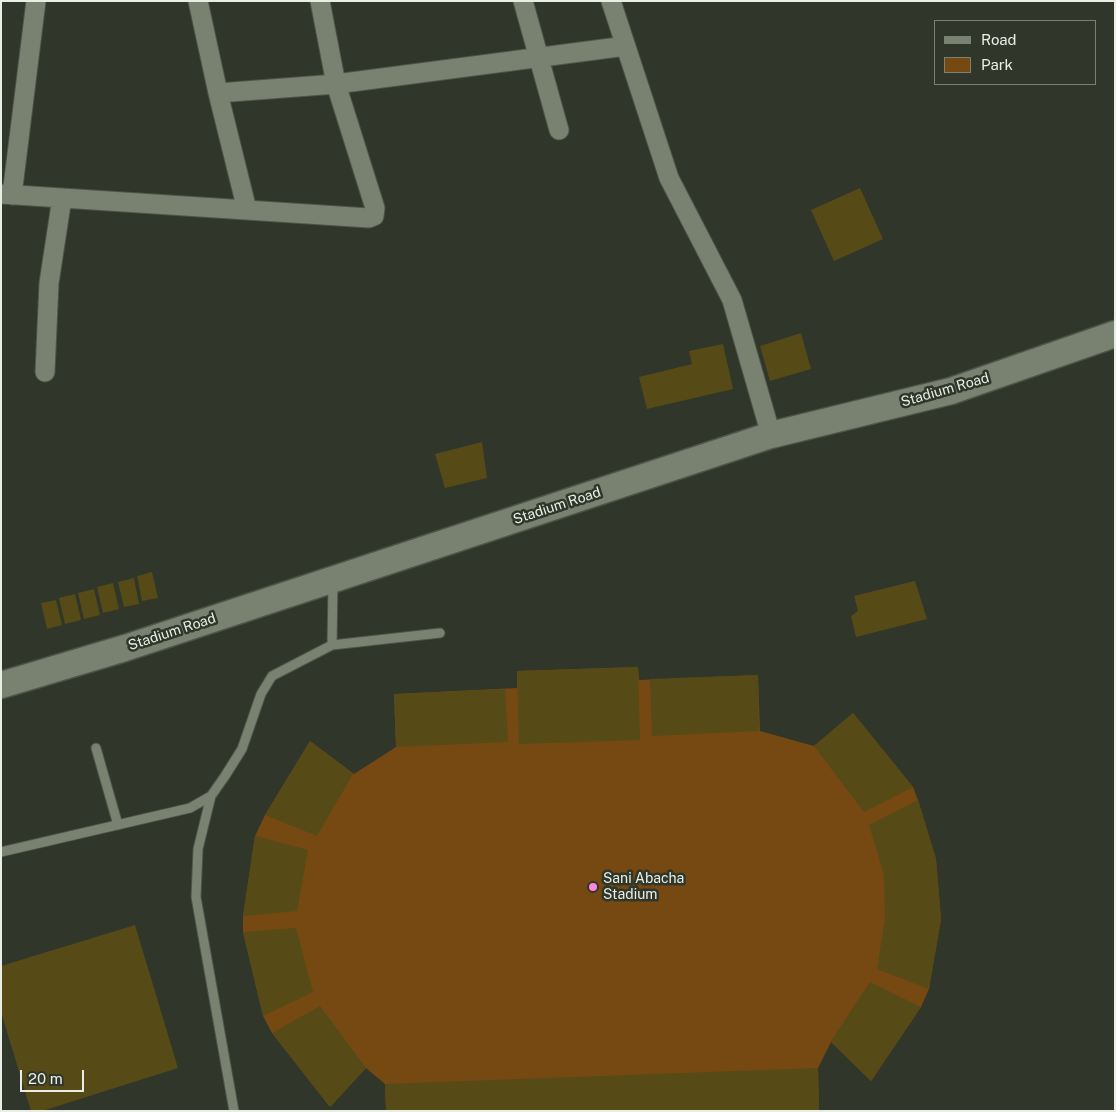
<!DOCTYPE html>
<style>
body{margin:0}
#map{position:relative;width:1116px;height:1112px;overflow:hidden;background:#303629;font-family:"Public Sans",sans-serif}
canvas{display:block}
.frame{position:absolute;inset:0;border:2px solid #e9eee5;pointer-events:none}
.legend{position:absolute;left:934px;top:20px;width:162px;height:65px;box-sizing:border-box;background:#303629;border:1px solid #7a8074;margin:0;padding:6px 9px;list-style:none;font-size:15px;color:#e9eee5}
.legend li{display:flex;align-items:center;gap:10px;height:25px}
.legend b{width:25px;border:1px solid #7a8074}
.scale{position:absolute;left:20px;top:1070px;width:64px;height:22px;box-sizing:border-box;border:2px solid #e9eee5;border-top:0;padding-left:6px;font-size:15px;line-height:18px;white-space:nowrap;color:#e9eee5;-webkit-text-stroke:4px #303629;paint-order:stroke}
</style>
<div id="map">
<canvas width="1116" height="1112"></canvas>
<div class="frame"></div>
<ul class="legend">
<li><b style="height:6px;background:#798171"></b>Road</li>
<li><b style="height:14px;background:#754911"></b>Park</li>
</ul>
<div class="scale">20 m</div>
</div>
<script>
const g = document.querySelector('canvas').getContext('2d');
g.lineJoin = 'round';
function paint(path, color) { g.fillStyle = color; g.fill(path, 'evenodd'); }
const poly = rows => new Path2D(rows.map(r => 'M' + r).join(''));
function strokePath(path, color, width, dash) { g.strokeStyle = color; g.lineWidth = width; g.lineCap = dash ? 'butt' : 'round'; g.setLineDash(dash || []); g.stroke(path); }
function write(font, color, halo, rows, align = 'center') {
  g.font = font + ' "Public Sans",sans-serif'; g.lineWidth = 5; g.setLineDash([]); g.textBaseline = 'middle'; g.strokeStyle = halo; g.fillStyle = color; for (const [text, x, y, turn = 0] of rows) {
    g.save(); g.translate(x, y); g.rotate((+turn || 0) * Math.PI / 180); g.textAlign = isNaN(turn) ? turn : align; if (halo) g.strokeText(text, 0, 0); g.fillText(text, 0, 0); g.restore();
  }
}
paint(poly([
 [638,667,639,680,758,675,760,731,814,746,853,713,913,787,918,800,936,859,941,919,929,989,921,1007,871,1081,831,1042,818,1068,819,1111,386,1111,385,1084,366,1068,330,1107,272,1033,263,1016,243,932,243,916,255,836,265,815,310,741,354,774,396,747,394,694,517,688,517,671]
]), '#754911');
paint(poly([
 [860,188,883,239,834,261,811,210],
 [801,333,811,369,770,381,760,346],
 [723,344,733,389,647,409,639,377,692,364,689,351],
 [482,442,487,478,445,488,435,454],
 [152,572,158,598,142,601,137,576],
 [134,578,139,604,124,607,118,582],
 [915,581,927,619,856,637,851,616,858,611,854,596],
 [113,583,119,609,103,613,97,587],
 [94,589,100,615,84,619,78,593],
 [75,594,81,620,65,624,59,598],
 [56,600,62,625,47,629,41,603],
 [638,667,640,740,519,744,517,671],
 [758,675,759,731,652,736,650,679],
 [505,689,508,742,396,747,394,694],
 [853,713,913,787,864,812,814,746],
 [310,741,353,774,317,836,265,815],
 [918,800,936,859,941,919,929,989,877,969,885,918,884,875,869,825],
 [255,836,308,850,297,911,243,916],
 [135,925,178,1068,42,1111,31,1111,1,1012,1,966],
 [296,928,313,992,263,1016,243,932],
 [870,982,921,1007,871,1081,831,1041],
 [320,1006,366,1068,330,1107,272,1033],
 [818,1068,819,1111,386,1111,385,1084]
]), '#564b16');
const lane = poly([
 [332,645,440,633],
 [96,748,118,825],
 [211,796,198,849,196,897,234,1111],
 [1,852,190,808,211,796,225,776,242,749,261,694,272,676,332,645,333,582]
]);
const street = poly([
 [198,1,218,93,247,210],
 [523,1,559,130],
 [611,1,669,178,732,300,771,435],
 [218,93,336,84,626,46],
 [1,194,369,218,374,216,375,208,336,84,320,1],
 [12,195,36,1],
 [45,372,49,283,62,198]
]);
const secondary = poly([
 [1,685,125,648,771,435,951,391,1115,334]
]);
strokePath(lane, '#4e5448', 11);
strokePath(street, '#4e5448', 21);
strokePath(secondary, '#4e5448', 29);
strokePath(lane, '#798171', 9);
strokePath(street, '#798171', 19);
strokePath(secondary, '#798171', 26);
for (const [x, y, r, color] of [
 [593,887,5,"#fd86e1"]
]) { const dot = new Path2D(); dot.arc(x, y, r, 0, 2 * Math.PI); g.fillStyle = color; g.fill(dot); strokePath(dot, '#303629', 2); }
write('14px', '#e9eee5', '#303629', [
 ["Stadium Road",945,390,-16],
 ["Stadium Road",557,506,-18],
 ["Stadium Road",172,632,-18]
]);
write('14px', '#e9eee5', '#303629', [
 ["Sani Abacha",603,879],
 ["Stadium",603,895]
], 'left');
</script>
